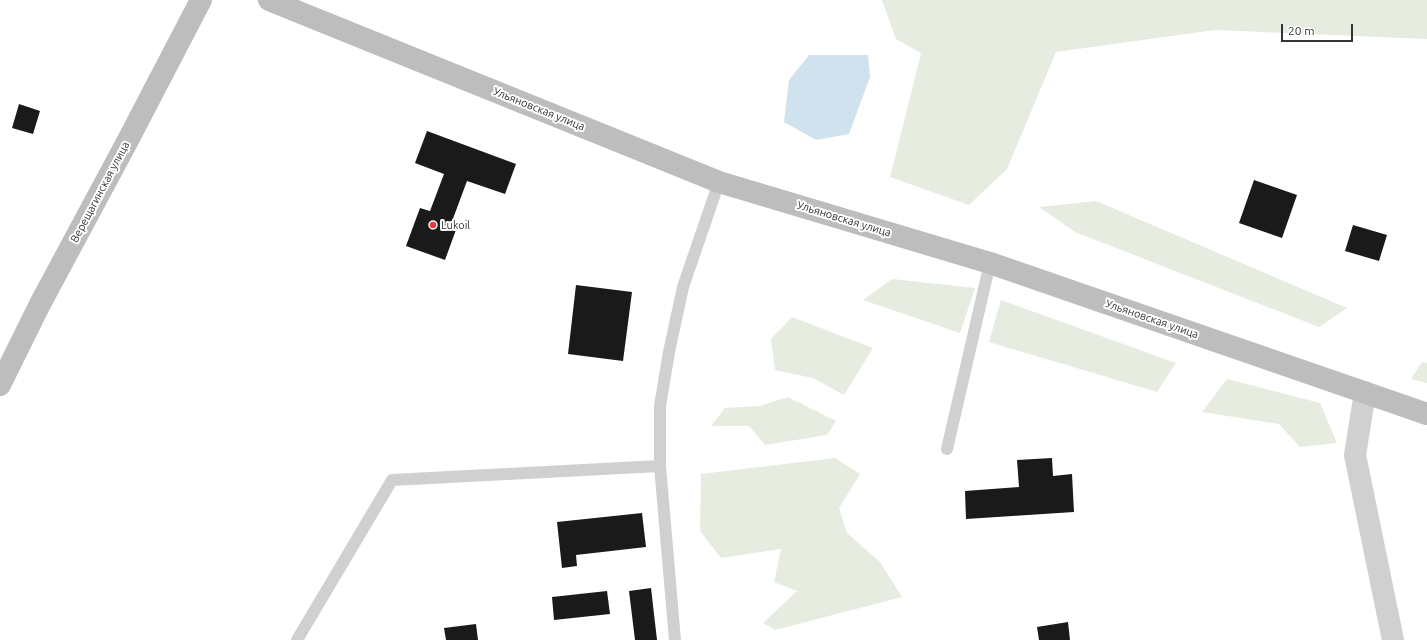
<!DOCTYPE html>
<meta charset="utf-8">
<style>
body{margin:0}
#map{position:relative;width:1427px;height:640px;overflow:hidden;background:#fff;font-family:Ubuntu,sans-serif}
canvas{display:block}
.scale{position:absolute;left:1281px;top:24px;width:72px;height:18px;box-sizing:border-box;border:2px solid #333;border-top:0;padding-left:5px;font-size:12px;line-height:14px;white-space:nowrap;color:#333;-webkit-text-stroke:3px #fff;paint-order:stroke}
</style>
<div id="map">
<canvas width="1427" height="640"></canvas>
<div class="scale">20 m</div>
</div>
<script>
const g = document.querySelector('canvas').getContext('2d');
g.lineJoin = 'round';
function paint(path, color) { g.fillStyle = color; g.fill(path, 'evenodd'); }
const poly = rows => new Path2D(rows.map(r => 'M' + r).join(''));
function strokePath(path, color, width, dash) { g.strokeStyle = color; g.lineWidth = width; g.lineCap = dash ? 'butt' : 'round'; g.setLineDash(dash || []); g.stroke(path); }
function write(font, color, halo, rows, align = 'center') {
  g.font = font + ' Ubuntu,sans-serif'; g.lineWidth = 4; g.setLineDash([]); g.textBaseline = 'middle'; g.strokeStyle = halo; g.fillStyle = color; for (const [text, x, y, turn = 0] of rows) {
    g.save(); g.translate(x, y); g.rotate((+turn || 0) * Math.PI / 180); g.textAlign = isNaN(turn) ? turn : align; if (halo) g.strokeText(text, 0, 0); g.fillText(text, 0, 0); g.restore();
  }
}
paint(poly([
 [882,0,1427,0,1427,39,1215,30,1056,52,1007,169,969,205,890,177,921,53,896,39],
 [1096,201,1347,308,1319,327,1075,232,1039,207],
 [892,279,975,288,960,333,863,300],
 [1001,300,1176,363,1157,392,989,342],
 [792,317,873,348,844,395,813,378,775,370,771,339],
 [1422,362,1427,363,1427,383,1411,379],
 [1227,379,1320,403,1337,443,1300,447,1279,424,1202,412],
 [788,397,836,421,827,435,765,445,749,426,711,426,725,408,760,406],
 [835,458,860,474,839,508,847,533,880,562,902,597,775,630,763,623,797,591,774,582,781,549,721,558,700,531,701,474]
]), '#e6ecdf');
paint(poly([
 [809,55,868,55,870,77,849,134,816,140,784,122,789,80]
]), '#cfe2ee');
paint(poly([
 [19,104,40,111,33,134,12,128],
 [427,131,516,164,505,194,467,181,451,224,457,227,445,260,406,246,420,208,430,211,444,174,415,163],
 [1254,180,1297,195,1282,238,1239,223],
 [1353,225,1387,235,1379,261,1345,251],
 [576,285,632,292,623,361,568,354],
 [1052,458,1053,476,1072,474,1074,512,966,519,965,491,1019,487,1017,460],
 [642,513,646,547,576,555,577,566,562,568,557,522],
 [651,588,657,640,635,640,629,591],
 [607,591,610,614,554,620,552,597],
 [1068,622,1070,640,1039,640,1037,627],
 [476,624,478,640,446,640,444,628]
]), '#1a1a1a');
strokePath(poly([
 [947,449,990,263],
 [297,640,392,480,660,466],
 [675,640,660,466,660,406,669,352,683,287,719,182]
]), '#d0d0d0', 12);
strokePath(poly([
 [1365,392,1355,455,1393,640]
]), '#d0d0d0', 22);
strokePath(poly([
 [269,0,719,182,990,263,1427,414],
 [0,385,40,304,127,142,201,0]
]), '#bdbdbd', 22);
for (const [x, y, r, color] of [
 [433,225,4,"#e63946"]
]) { const dot = new Path2D(); dot.arc(x, y, r, 0, 2 * Math.PI); g.fillStyle = color; g.fill(dot); strokePath(dot, '#fff', 1.5); }
write('11px', '#333', '#fff', [
 ["Ульяновская улица",539,109,22],
 ["Верещагинская улица",100,192,-62],
 ["Ульяновская улица",844,219,17],
 ["Ульяновская улица",1152,319,19]
]);
write('11px', '#333', '#fff', [
 ["Lukoil",441,225]
], 'left');
</script>
